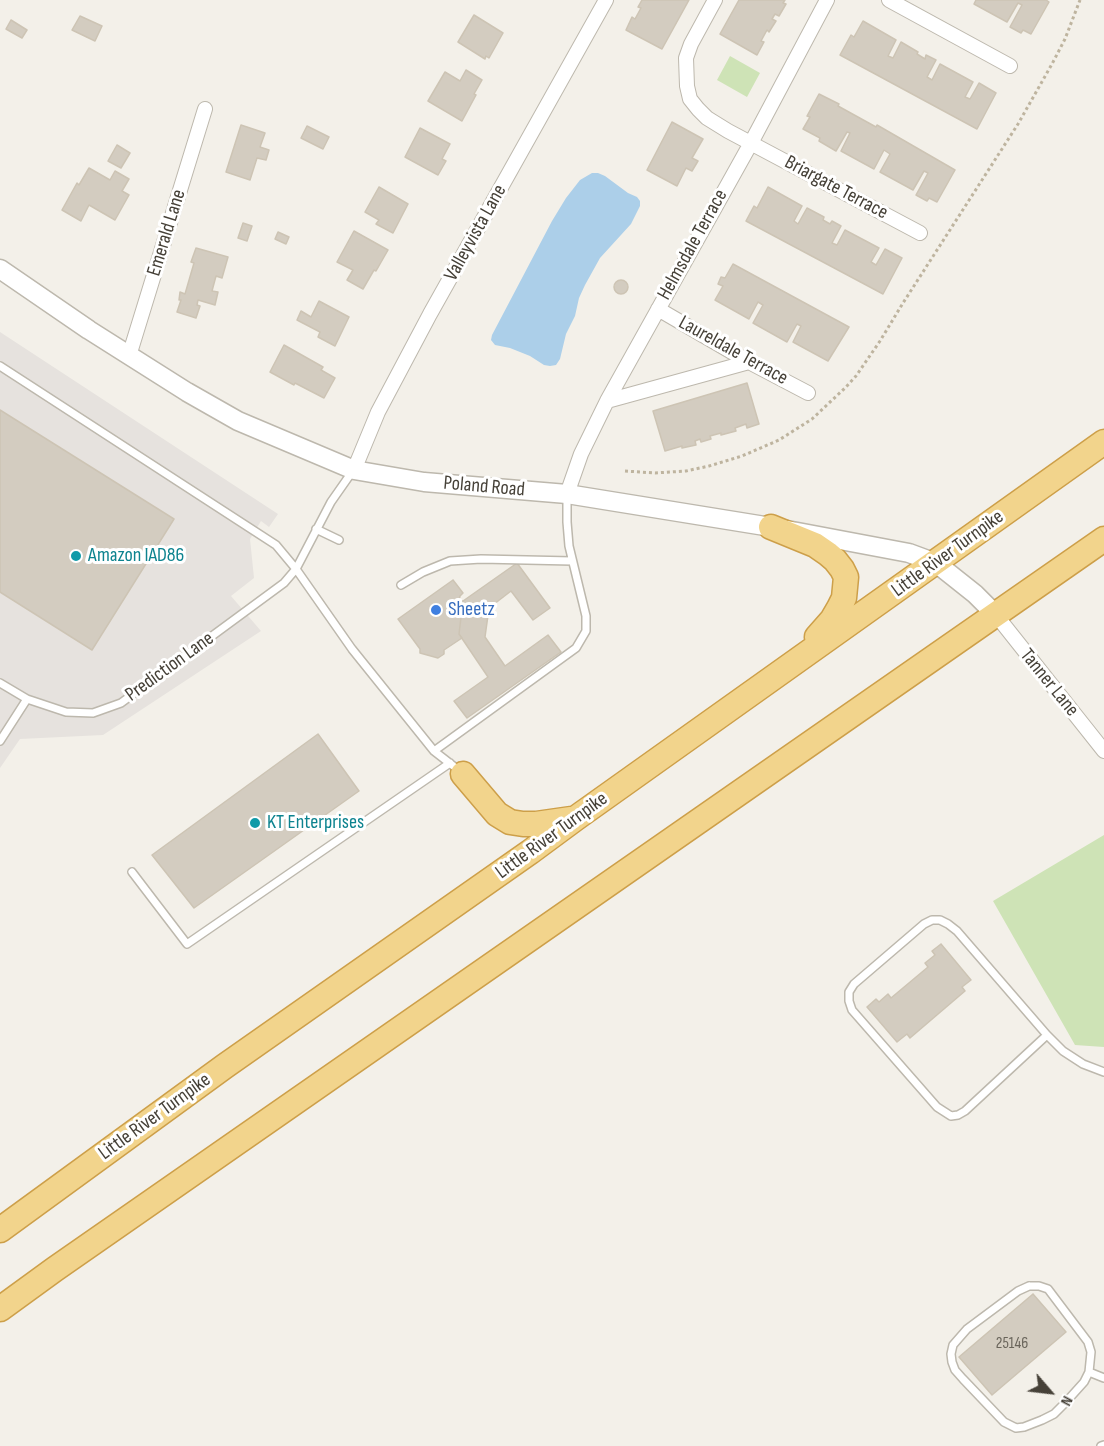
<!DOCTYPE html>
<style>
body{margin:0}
#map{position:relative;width:1104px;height:1446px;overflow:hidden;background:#f3f0e9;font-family:"Sofia Sans Condensed",sans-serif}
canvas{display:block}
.north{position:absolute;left:1020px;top:1362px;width:60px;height:60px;-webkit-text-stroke:4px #fff;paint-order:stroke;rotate:118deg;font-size:16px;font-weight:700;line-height:24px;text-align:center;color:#464138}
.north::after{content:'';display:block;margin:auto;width:21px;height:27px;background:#464138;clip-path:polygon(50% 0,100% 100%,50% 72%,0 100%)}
</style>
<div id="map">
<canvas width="1104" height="1446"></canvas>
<div class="north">N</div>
</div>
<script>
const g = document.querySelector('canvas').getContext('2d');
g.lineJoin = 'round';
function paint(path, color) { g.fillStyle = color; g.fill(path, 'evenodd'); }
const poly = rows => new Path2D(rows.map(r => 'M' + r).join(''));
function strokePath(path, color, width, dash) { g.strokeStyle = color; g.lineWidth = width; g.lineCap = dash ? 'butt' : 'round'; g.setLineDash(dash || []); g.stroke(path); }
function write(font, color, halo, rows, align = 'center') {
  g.font = font + ' "Sofia Sans Condensed",sans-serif'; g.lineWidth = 6; g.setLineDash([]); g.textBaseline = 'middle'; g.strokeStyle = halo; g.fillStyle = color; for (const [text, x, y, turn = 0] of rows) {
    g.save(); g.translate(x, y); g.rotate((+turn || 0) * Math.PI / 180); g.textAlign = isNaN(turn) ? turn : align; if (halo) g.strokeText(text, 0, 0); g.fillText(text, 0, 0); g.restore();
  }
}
paint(poly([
 [0,332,278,514,269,527,261,521,250,539,254,578,231,596,261,631,103,735,20,739,0,768]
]), '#e6e2de');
paint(poly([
 [730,56,760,73,747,97,717,80],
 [1104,835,1104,1047,1075,1045,993,901]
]), '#cee3b6');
paint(poly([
 [592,173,598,173,605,176,628,193,637,197,640,201,640,206,631,224,600,258,585,285,579,298,575,316,566,334,560,359,556,365,550,366,544,365,530,356,510,348,495,345,491,340,492,335,552,221,566,198,580,180]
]), '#accfe9');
const building = poly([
 [642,0,689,0,662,49,626,30,632,17,635,19,641,8,638,7,642,0],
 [739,0,785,0,783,3,786,4,779,16,775,14,772,19,776,21,769,32,767,30,761,41,764,42,757,55,720,34,739,0],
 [976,0,1046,0,1049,2,1031,34,1023,30,1021,33,1010,27,1022,5,1018,3,1007,22,974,4,976,0],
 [474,15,503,33,489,58,486,56,485,59,458,42,474,15],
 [80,16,102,26,95,41,72,30,80,16],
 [11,20,27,30,22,38,6,29,11,20],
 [863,21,896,40,888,56,893,58,901,42,918,52,917,54,925,59,926,55,936,60,927,77,932,80,940,64,973,82,965,97,970,99,979,83,996,93,977,129,840,55,851,35,854,37,863,21],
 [466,70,482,80,474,94,476,95,462,121,428,101,445,72,460,81,466,70],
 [819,94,839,104,838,106,876,127,877,125,955,170,937,202,929,198,927,201,916,195,928,173,924,171,913,190,880,172,890,154,884,150,874,169,841,151,850,133,847,132,836,151,819,141,820,138,803,129,810,117,807,116,819,94],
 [672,122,703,139,692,158,698,161,692,171,686,168,677,186,647,170,672,122],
 [241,125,265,133,260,147,269,150,266,160,257,158,250,180,226,172,241,125],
 [307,126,329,137,323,149,301,138,307,126],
 [420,128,450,144,442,159,446,161,438,175,405,157,420,128],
 [117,145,130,153,121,168,108,161,117,145],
 [89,168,110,180,115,171,129,179,122,191,129,195,115,220,89,205,81,221,62,210,77,183,79,185,89,168],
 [379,187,408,204,393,233,376,224,379,220,365,212,379,187],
 [768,187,802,206,794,221,798,224,807,208,824,217,823,220,830,224,832,221,841,226,832,243,837,245,845,230,879,248,871,262,876,265,885,249,902,258,883,294,746,221,754,206,757,208,768,187],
 [243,223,252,226,247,241,238,238,243,223],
 [354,231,388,250,376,271,374,270,363,289,347,280,353,270,337,262,354,231],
 [278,232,289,237,286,244,275,239,278,232],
 [196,248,228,257,222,278,216,276,212,291,218,292,215,305,198,300,197,305,200,306,196,318,177,312,181,300,179,300,180,292,185,294,194,263,191,262,196,248],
 [733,264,849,327,828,361,793,342,801,326,797,324,787,342,753,323,763,305,758,302,749,319,715,300,723,286,718,284,721,277,725,278,733,264],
 '614 287a7 7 0 1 1 14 0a7 7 0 1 1-14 0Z',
 [319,301,349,317,335,346,318,337,320,332,297,320,301,311,311,317,319,301],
 [284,345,323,367,321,370,335,378,324,398,295,383,294,385,270,372,284,345],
 [747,383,759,424,747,428,746,424,735,428,736,431,721,435,721,433,710,436,711,439,701,442,700,439,695,441,696,445,682,448,682,446,665,451,653,411,747,383],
 [0,410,174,519,92,650,0,592,0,410],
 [517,563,550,608,533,620,511,591,489,608,485,637,505,666,548,635,561,652,467,718,454,701,488,677,459,634,463,601,517,563],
 [453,580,463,593,460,596,459,601,463,601,459,634,462,638,444,650,444,654,438,658,420,653,420,649,398,619,453,580],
 [318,734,359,791,194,908,152,855,318,734],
 [941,944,971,980,962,987,965,991,910,1038,907,1034,897,1042,867,1007,876,999,879,1002,888,994,891,998,928,967,925,963,935,955,932,951,941,944],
 [1033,1294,1066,1332,992,1395,959,1357,1033,1294]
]);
paint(building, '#d3ccc0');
strokePath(building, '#cdc4b4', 1.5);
const service = poly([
 [0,366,276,545,296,569,352,649,434,751,461,772],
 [316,529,339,540],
 [401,585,423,572,450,561,481,559,572,561],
 [0,683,27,699,66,712,93,713,121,703,284,583,296,569,331,502,352,472],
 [0,741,27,699],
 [434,751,576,648,586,631,586,616,569,546,567,522,567,497],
 [132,872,187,944,450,763],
 [1047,1035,965,1111,958,1115,951,1116,937,1107,852,1010,849,1001,849,992,854,984,924,924,932,920,940,920,948,924,957,931,1047,1035,1063,1051,1083,1064,1104,1072],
 [1029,1286,1039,1286,1048,1289,1088,1342,1091,1352,1089,1372,1084,1382,1066,1402,1054,1414,1042,1420,1024,1427,1016,1428,1004,1422,963,1379,955,1370,952,1362,951,1354,953,1345,967,1329,1018,1291,1029,1286],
 [1089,1372,1104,1378],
 [1101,1446,1104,1445]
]);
const minor = poly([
 [715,0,691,44,686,58,687,86,690,99,698,109,707,118,728,131,920,233],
 [889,0,1010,66],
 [658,309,749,362,808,393],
 [129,356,205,109],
 [607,401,749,362],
 [354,470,378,412,430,314,606,0],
 [567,494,581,454,607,401,751,143,827,0],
 [996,615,1104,751]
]);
const tertiary = poly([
 [0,269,89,330,187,392,238,421,354,470,424,482,567,494,771,527,909,553,936,563,975,594,996,615]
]);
const trunk = poly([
 [771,527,815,545,828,554,835,560,842,569,846,577,844,598,839,608,832,620,817,637],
 [463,774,497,814,510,822,523,824,536,824,571,819],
 [0,1230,225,1066,530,852,576,818,1104,442],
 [0,1309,55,1269,1104,539]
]);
strokePath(service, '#bdb8ad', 10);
strokePath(minor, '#bdb8ad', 16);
strokePath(tertiary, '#bdb8ad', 21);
strokePath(trunk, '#cd9f49', 27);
strokePath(poly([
 [625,471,655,473,686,471,709,466,742,456,779,440,812,419,845,388,856,376,880,341,903,303,1018,124,1052,64,1065,39,1080,0]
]), '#beb49f', 3, [3, 3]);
strokePath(service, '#fff', 7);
strokePath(minor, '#fff', 14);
strokePath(tertiary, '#fff', 18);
strokePath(trunk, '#f2d48c', 24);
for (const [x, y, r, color] of [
 [76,556,6,"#0f9aa8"],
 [436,610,6,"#3f7fe0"],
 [255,823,6,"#0f9aa8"]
]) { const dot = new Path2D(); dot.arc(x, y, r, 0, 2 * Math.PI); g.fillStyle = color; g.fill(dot); strokePath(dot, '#fff', 2); }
write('16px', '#69645a', null, [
 ["25146",1012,1344]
]);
write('20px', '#464138', '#fff', [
 ["Briargate Terrace",836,188,28],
 ["Emerald Lane",167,233,-73],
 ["Valleyvista Lane",476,233,-61],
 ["Helmsdale Terrace",693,245,-61],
 ["Laureldale Terrace",733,351,29],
 ["Poland Road",484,487,5],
 ["Little River Turnpike",948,554,-36],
 ["Prediction Lane",170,667,-36],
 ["Tanner Lane",1049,683,51],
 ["Little River Turnpike",552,836,-36],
 ["Little River Turnpike",155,1117,-36]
]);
write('20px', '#0d838f', '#fff', [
 ["Amazon IAD86",88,556],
 ["KT Enterprises",267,823]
], 'left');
write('20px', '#366cbe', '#fff', [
 ["Sheetz",448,610]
], 'left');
</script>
